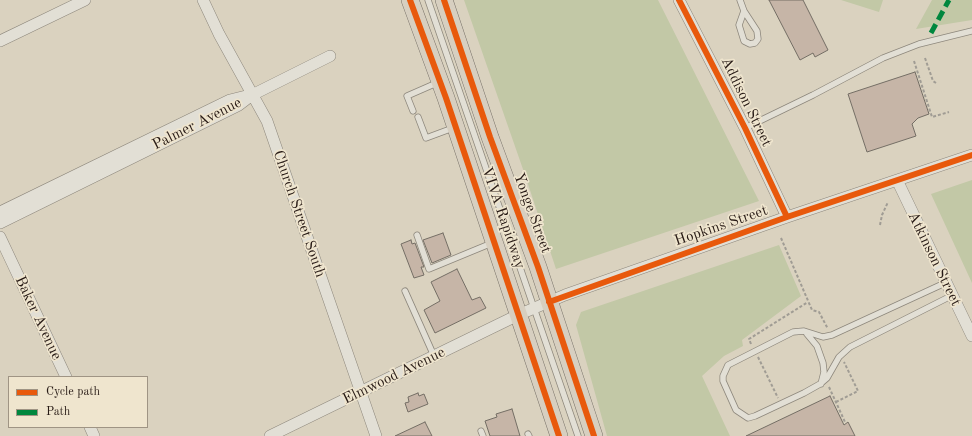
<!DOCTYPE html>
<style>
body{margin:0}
#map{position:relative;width:972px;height:436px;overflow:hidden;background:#dad2bf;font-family:"Old Standard TT",serif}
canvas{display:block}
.legend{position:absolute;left:8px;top:376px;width:140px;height:52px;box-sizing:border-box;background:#efe5ce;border:1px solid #9f9484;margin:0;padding:5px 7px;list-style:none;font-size:12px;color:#271a15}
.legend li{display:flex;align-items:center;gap:8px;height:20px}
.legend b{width:20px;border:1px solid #9f9484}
</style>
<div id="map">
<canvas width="972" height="436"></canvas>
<ul class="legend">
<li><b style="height:5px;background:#e8590c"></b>Cycle path</li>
<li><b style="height:5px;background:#00873e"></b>Path</li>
</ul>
</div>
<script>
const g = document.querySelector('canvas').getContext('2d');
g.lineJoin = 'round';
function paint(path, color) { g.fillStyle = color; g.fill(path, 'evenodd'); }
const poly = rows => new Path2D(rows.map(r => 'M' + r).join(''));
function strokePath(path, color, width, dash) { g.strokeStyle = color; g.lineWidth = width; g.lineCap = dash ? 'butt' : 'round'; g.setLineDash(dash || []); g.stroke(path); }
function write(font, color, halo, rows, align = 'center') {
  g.font = font + ' "Old Standard TT",serif'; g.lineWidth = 3.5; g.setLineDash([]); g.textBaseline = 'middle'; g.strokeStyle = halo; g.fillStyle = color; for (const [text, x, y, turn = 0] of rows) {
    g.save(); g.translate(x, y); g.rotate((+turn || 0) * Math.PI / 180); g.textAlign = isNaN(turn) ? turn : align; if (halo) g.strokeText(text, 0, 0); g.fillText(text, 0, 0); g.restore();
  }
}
paint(poly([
 [464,0,658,0,759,201,556,269,525,175],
 [841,0,883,0,879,12],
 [932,0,972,0,972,20,916,29],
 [972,180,972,283,931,194],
 [779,245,801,296,742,340,743,346,724,356,702,376,730,436,607,436,576,325,581,312]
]), '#c2c8a6');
const building = poly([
 [769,0,803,0,828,50,815,57,813,53,800,60,769,0],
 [915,72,929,114,918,118,912,124,916,136,867,152,848,94,915,72],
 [443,233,451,255,432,263,423,240,443,233],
 [411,240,412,244,415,243,424,267,421,267,424,275,414,278,401,244,411,240],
 [457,269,472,300,480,297,486,308,435,333,424,310,440,301,431,282,457,269],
 [418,393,419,396,424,394,428,404,408,412,405,403,409,402,408,397,418,393],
 [830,396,844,425,848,422,855,436,746,436,830,396],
 [512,409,520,436,490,436,485,421,497,417,496,414,512,409],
 [425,422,432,436,395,436,425,422]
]);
paint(building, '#c6b5a7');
strokePath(building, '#746e65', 1);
const service = poly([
 [428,0,578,436],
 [740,0,744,11,757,31,758,39,755,43,750,44,744,41,739,25,744,11],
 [413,111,407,96,439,82],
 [418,117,426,138,453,128],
 [745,128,813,95,883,58,919,44,972,31],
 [417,235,429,269,492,243],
 [945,283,832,335,823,337,804,331,793,332,728,365,723,376,723,381,736,410,748,418,755,416,804,393,820,384,827,378,839,357,850,347,951,296],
 [405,291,434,356],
 [807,334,817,346,823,363,824,372,821,384],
 [481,431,483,436],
 [528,434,529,436]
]);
const minor = poly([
 [203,0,219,34,267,121,376,436],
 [679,0,745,128,787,217],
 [0,41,85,0],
 [897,180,972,336],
 [0,212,230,100,246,96],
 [0,223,239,105,252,95,330,56],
 [0,237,66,377],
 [90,427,94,436],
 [270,436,518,315,565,295,787,217,972,155]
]);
const primary = poly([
 [410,0,446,98,559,436],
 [444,0,490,137,538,267,594,436]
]);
strokePath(service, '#8d877c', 7);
strokePath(minor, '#8d877c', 12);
strokePath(primary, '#746e65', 18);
strokePath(poly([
 [925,58,933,81,936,83],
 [914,61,932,117,949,112],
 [880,225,882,215,888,202],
 [781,238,812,310,819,312,828,329],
 [751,344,749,339,808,302],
 [758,357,778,398],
 [829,387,845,422],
 [836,402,858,391,844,362]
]), '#a09c94', 2, [3, 2]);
strokePath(service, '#e2dfd5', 5.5);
strokePath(minor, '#e2dfd5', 11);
strokePath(primary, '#d7cfc0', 17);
strokePath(poly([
 [931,33,949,0]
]), '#00873e', 5, [10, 5]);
strokePath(poly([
 [410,0,446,98,559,436],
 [444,0,490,137,538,267,594,436],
 [679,0,745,128,787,217],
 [549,302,787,217,972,155]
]), '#e8590c', 6);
write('15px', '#271a15', '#efe5ce', [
 ["Addison Street",746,102,64],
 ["Palmer Avenue",197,124,-27],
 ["Yonge Street",532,213,70],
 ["Church Street South",299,214,71],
 ["VIVA Rapidway",503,218,71],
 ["Hopkins Street",721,226,-19],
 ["Atkinson Street",934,259,64],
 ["Baker Avenue",38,318,65],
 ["Elmwood Avenue",394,376,-26]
]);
</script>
